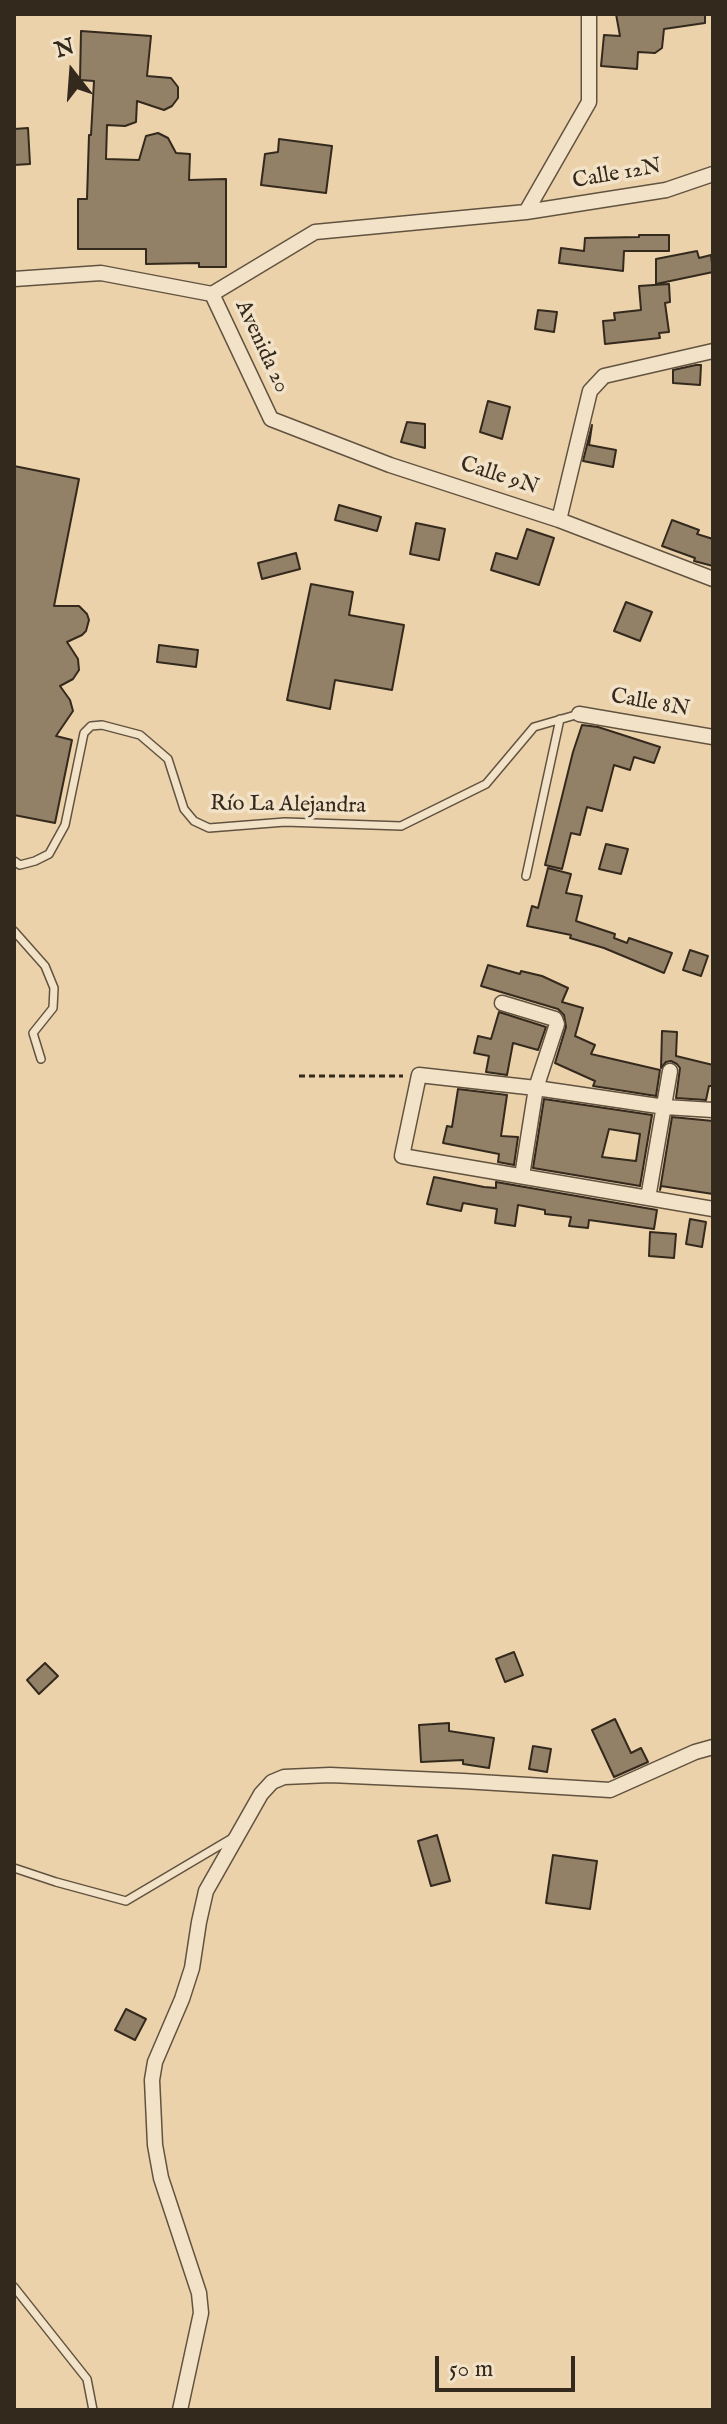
<!DOCTYPE html>
<meta charset="utf-8">
<style>
body{margin:0}
#map{position:relative;width:727px;height:2424px;overflow:hidden;background:#ebd2ab;font-family:"IM FELL English",serif}
canvas{display:block}
.frame{position:absolute;inset:0;border:16px solid #34291d;pointer-events:none}
.north{position:absolute;left:32px;top:32px;width:80px;height:80px;-webkit-text-stroke:6px #f2e2c8;paint-order:stroke;rotate:343deg;font-size:22px;font-weight:700;line-height:32px;text-align:center;color:#34291d}
.north::after{content:'';display:block;margin:auto;width:28px;height:36px;background:#34291d;clip-path:polygon(50% 0,100% 100%,50% 72%,0 100%)}
.scale{position:absolute;left:435px;top:2356px;width:140px;height:36px;box-sizing:border-box;border:4px solid #34291d;border-top:0;padding-left:10px;font-size:24px;line-height:28px;white-space:nowrap;color:#34291d;-webkit-text-stroke:6px #f2e2c8;paint-order:stroke}
</style>
<div id="map">
<canvas width="727" height="2424"></canvas>
<div class="frame"></div>
<div class="north">N</div>
<div class="scale">50 m</div>
</div>
<script>
const g = document.querySelector('canvas').getContext('2d');
g.lineJoin = 'round';
function paint(path, color) { g.fillStyle = color; g.fill(path, 'evenodd'); }
const poly = rows => new Path2D(rows.map(r => 'M' + r).join(''));
function strokePath(path, color, width, dash) { g.strokeStyle = color; g.lineWidth = width; g.lineCap = dash ? 'butt' : 'round'; g.setLineDash(dash || []); g.stroke(path); }
function write(font, color, halo, rows, align = 'center') {
  g.font = font + ' "IM FELL English",serif'; g.lineWidth = 7; g.setLineDash([]); g.textBaseline = 'middle'; g.strokeStyle = halo; g.fillStyle = color; for (const [text, x, y, turn = 0] of rows) {
    g.save(); g.translate(x, y); g.rotate((+turn || 0) * Math.PI / 180); g.textAlign = isNaN(turn) ? turn : align; if (halo) g.strokeText(text, 0, 0); g.fillText(text, 0, 0); g.restore();
  }
}
const building = poly([
 [616,14,705,14,705,23,664,29,662,48,655,53,638,52,637,69,601,66,604,35,620,36,616,14],
 [81,31,151,36,147,76,171,78,178,87,178,98,172,106,164,110,137,101,136,122,125,126,107,125,106,159,139,160,146,136,158,133,168,138,176,153,190,154,189,180,226,179,226,267,199,267,199,263,146,264,146,249,78,249,78,199,87,199,89,135,91,135,94,81,80,80,81,31],
 [28,128,30,164,14,165,14,129,28,128],
 [279,139,332,146,326,193,261,185,265,154,278,152,279,139],
 [639,235,669,235,669,251,624,251,623,271,559,263,561,248,584,251,585,238,639,237,639,235],
 [697,251,699,258,711,255,713,272,656,284,656,259,697,251],
 [669,284,670,302,665,303,669,332,659,333,660,338,605,344,603,321,615,320,614,313,641,310,639,286,669,284],
 [538,310,557,312,554,332,535,329,538,310],
 [696,365,701,365,700,385,673,383,673,370,696,365],
 [488,401,510,407,502,439,480,432,488,401],
 [407,422,425,424,425,448,401,442,407,422],
 [592,425,589,445,616,450,613,467,583,461,592,425],
 [14,466,79,479,54,606,79,606,87,614,89,620,86,631,82,635,67,642,78,659,79,670,73,679,60,686,70,700,73,711,56,736,72,740,55,823,14,815,14,466],
 [339,505,381,517,377,531,335,520,339,505],
 [672,520,699,530,697,534,713,539,713,566,694,561,695,558,662,546,672,520],
 [416,523,445,529,439,560,410,554,416,523],
 [527,529,554,538,539,585,491,570,496,553,517,559,527,529],
 [296,553,300,569,262,579,258,563,296,553],
 [311,584,353,592,349,615,404,625,392,690,335,680,330,709,287,700,311,584],
 [626,602,652,612,640,641,614,631,626,602],
 [159,645,198,650,196,667,157,662,159,645],
 [582,725,598,727,660,747,654,763,634,757,630,770,614,765,602,811,587,807,580,835,571,833,562,869,545,865,573,752,582,725],
 [606,844,628,849,621,874,599,869,606,844],
 [548,868,571,874,566,893,582,896,576,921,615,934,614,938,627,943,629,938,672,953,664,973,604,948,570,938,571,935,527,926,532,906,538,908,548,868],
 [690,950,708,956,701,976,683,970,690,950],
 [488,965,520,974,521,971,542,976,568,988,562,1002,583,1008,575,1036,595,1045,591,1054,660,1070,656,1096,593,1086,595,1081,555,1063,566,1027,564,1015,558,1009,481,986,488,965],
 [499,1012,546,1027,538,1050,513,1043,507,1075,486,1072,489,1056,474,1053,478,1036,491,1039,499,1012],
 [662,1031,677,1032,676,1056,713,1065,713,1086,709,1086,706,1100,676,1098,680,1068,677,1064,671,1061,666,1062,661,1068,662,1031],
 [458,1089,507,1095,501,1136,518,1137,514,1165,498,1162,499,1154,443,1143,447,1126,452,1127,458,1089],
 [544,1099,652,1115,640,1186,533,1168,544,1099],
 [609,1129,640,1134,636,1161,602,1157,609,1129],
 [672,1117,713,1121,713,1194,661,1186,660,1190,672,1117],
 [434,1177,484,1187,496,1188,496,1182,657,1210,654,1229,589,1220,588,1228,569,1226,571,1217,545,1214,545,1210,518,1205,515,1226,495,1223,497,1209,463,1203,461,1211,427,1204,434,1177],
 [690,1219,706,1222,702,1247,686,1244,690,1219],
 [650,1232,676,1234,674,1258,649,1256,650,1232],
 [514,1652,523,1675,505,1682,496,1659,514,1652],
 [45,1663,58,1676,39,1694,27,1680,45,1663],
 [615,1719,631,1753,641,1748,648,1762,614,1777,592,1730,615,1719],
 [449,1723,449,1731,494,1738,489,1768,463,1764,463,1760,421,1762,419,1725,449,1723],
 [533,1746,551,1749,547,1772,529,1769,533,1746],
 [437,1835,450,1881,431,1886,418,1841,437,1835],
 [553,1855,597,1861,590,1909,546,1903,553,1855],
 [126,2009,146,2019,135,2040,115,2030,126,2009]
]);
paint(building, '#938167');
strokePath(building, '#34291d', 2);
const lane = poly([
 [14,861,20,865,35,861,49,854,65,825,84,733,91,726,102,725,140,735,168,759,184,809,194,821,209,828,285,822,401,826,486,784,534,727,579,714],
 [526,876,560,719],
 [14,931,45,966,54,988,53,1008,33,1033,41,1059],
 [14,1868,56,1882,126,1901,234,1837],
 [14,2287,87,2379,93,2410]
]);
const street = poly([
 [526,212,589,102,589,14],
 [14,279,101,273,212,294,315,232,526,212,666,190,713,174],
 [212,294,271,419,390,465,559,520,713,579],
 [559,520,590,391,604,376,713,351],
 [579,714,713,737],
 [502,1003,555,1019,557,1024,536,1088,522,1176],
 [713,1110,665,1107,536,1088,419,1075,402,1156,713,1209],
 [648,1198,670,1071],
 [180,2410,201,2313,199,2293,161,2178,155,2145,152,2080,155,2062,182,1999,192,1968,199,1922,206,1891,261,1794,272,1782,284,1777,330,1775,463,1781,610,1790,695,1752,713,1747]
]);
strokePath(lane, '#625340', 10);
strokePath(street, '#625340', 17);
strokePath(poly([
 [299,1076,403,1076]
]), '#34291d', 3, [6, 4]);
strokePath(lane, '#f2e2c8', 7);
strokePath(street, '#f2e2c8', 14);
write('22px', '#34291d', '#f2e2c8', [
 ["Calle 12N",617,175,-10],
 ["Avenida 20",261,347,65],
 ["Calle 9N",499,477,18],
 ["Calle 8N",650,704,10],
 ["Río La Alejandra",288,806,1]
]);
</script>
